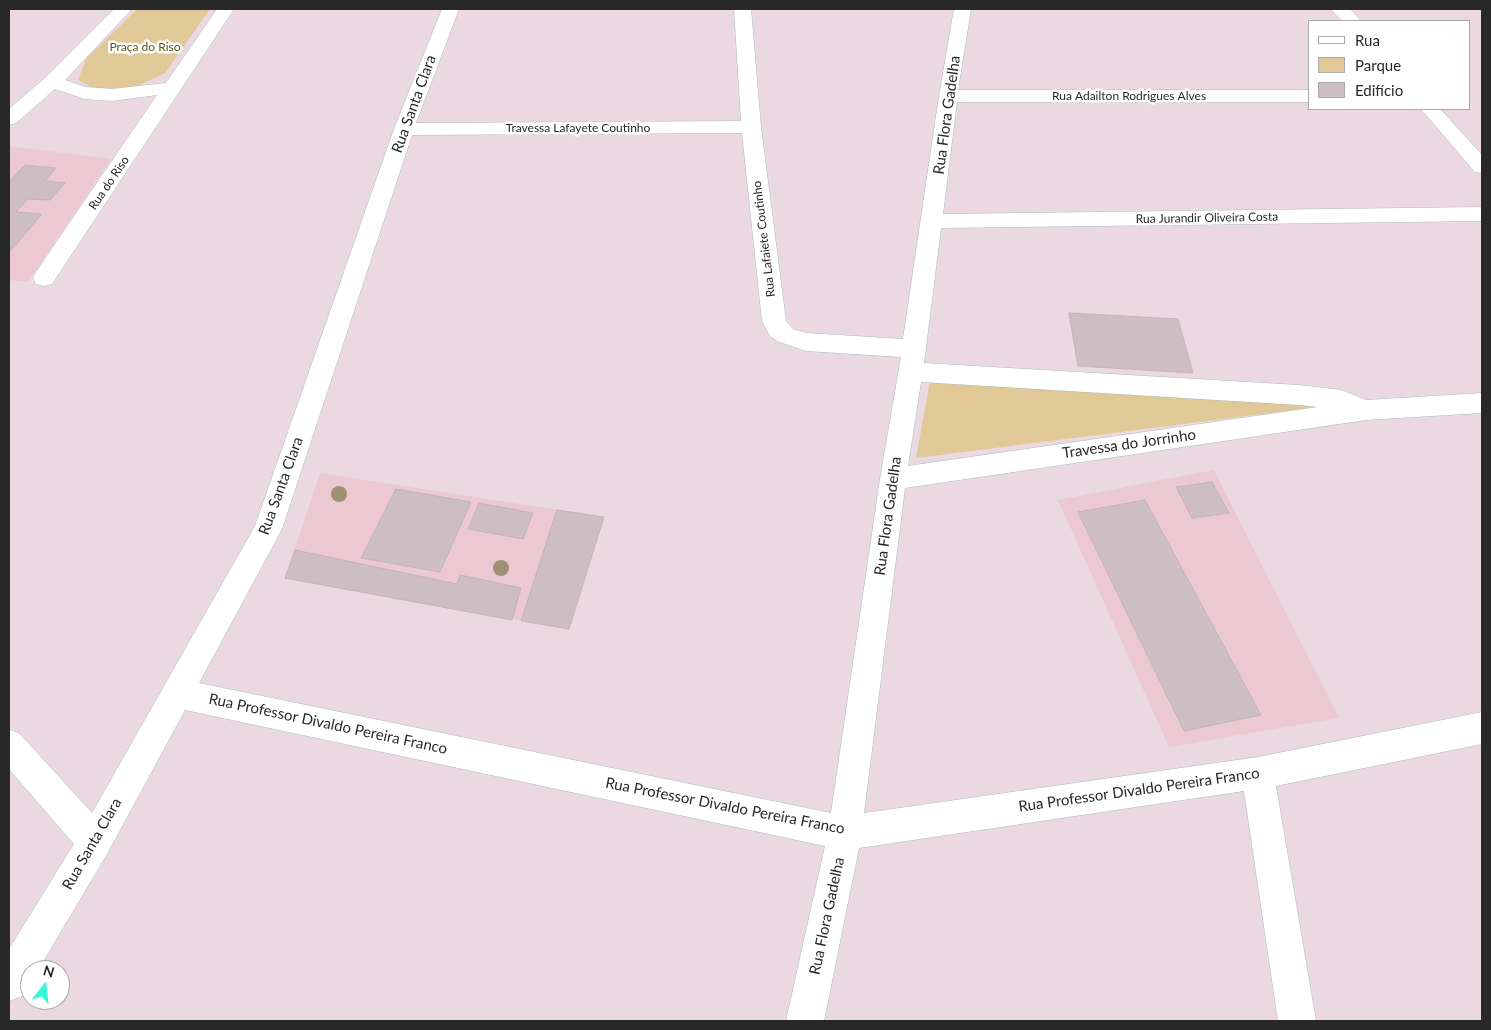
<!DOCTYPE html>
<meta charset="utf-8">
<style>
body{margin:0}
#map{position:relative;width:1491px;height:1030px;overflow:hidden;background:#ead9e0;font-family:Lato,sans-serif}
canvas{display:block}
.frame{position:absolute;inset:0;border:10px solid #282828;pointer-events:none}
.legend{position:absolute;left:1308px;top:20px;width:162px;height:90px;box-sizing:border-box;background:#fff;border:1px solid #a9a9a9;margin:0;padding:6px 9px;list-style:none;font-size:15px;color:#282828}
.legend li{display:flex;align-items:center;gap:10px;height:25px}
.legend b{width:25px;border:1px solid #a9a9a9}
.north{position:absolute;left:20px;top:960px;width:50px;height:50px;box-sizing:border-box;background:#fff;border:1px solid #a9a9a9;border-radius:50%;rotate:16deg;font-size:14px;font-weight:700;line-height:20px;text-align:center;color:#282828}
.north::after{content:'';display:block;margin:auto;width:18px;height:22px;background:#3af6d8;clip-path:polygon(50% 0,100% 100%,50% 72%,0 100%)}
</style>
<div id="map">
<canvas width="1491" height="1030"></canvas>
<div class="frame"></div>
<ul class="legend">
<li><b style="height:6px;background:#fff"></b>Rua</li>
<li><b style="height:14px;background:#e0c996"></b>Parque</li>
<li><b style="height:14px;background:#ccbec3"></b>Edifício</li>
</ul>
<div class="north">N</div>
</div>
<script>
const g = document.querySelector('canvas').getContext('2d');
g.lineJoin = 'round';
function paint(path, color) { g.fillStyle = color; g.fill(path, 'evenodd'); }
const poly = rows => new Path2D(rows.map(r => 'M' + r).join(''));
function strokePath(path, color, width, dash) { g.strokeStyle = color; g.lineWidth = width; g.lineCap = dash ? 'butt' : 'round'; g.setLineDash(dash || []); g.stroke(path); }
function write(font, color, halo, rows, align = 'center') {
  g.font = font + ' Lato,sans-serif'; g.lineWidth = 5; g.setLineDash([]); g.textBaseline = 'middle'; g.strokeStyle = halo; g.fillStyle = color; for (const [text, x, y, turn = 0] of rows) {
    g.save(); g.translate(x, y); g.rotate((+turn || 0) * Math.PI / 180); g.textAlign = isNaN(turn) ? turn : align; if (halo) g.strokeText(text, 0, 0); g.fillText(text, 0, 0); g.restore();
  }
}
paint(poly([
 [9,146,111,159,28,282,9,280],
 [1214,470,1339,718,1169,747,1058,500],
 [320,473,604,517,569,629,285,578]
]), '#ecc8d3');
paint(poly([
 [137,9,210,9,165,73,135,87,97,90,78,80,86,59],
 [930,381,1325,406,916,458]
]), '#e0c996');
const building = poly([
 [25,165,56,168,45,181,65,183,50,200,28,199,16,212,42,214,9,253,9,182,25,165],
 [1069,313,1178,319,1193,373,1078,366,1069,313],
 [1212,482,1229,513,1192,518,1176,487,1212,482],
 [396,489,471,502,440,572,361,558,396,489],
 [1145,500,1261,715,1184,731,1078,512,1145,500],
 [479,503,533,513,523,539,468,529,479,503],
 [557,510,604,517,569,629,521,621,557,510],
 [295,550,457,584,460,575,521,588,512,620,285,578,295,550]
]);
paint(building, '#ccbec3');
strokePath(building, '#c5b3b9', 1);
const minor = poly([
 [114,9,132,9,65,80,86,87,112,89,166,83,217,9,234,9,52,284,44,286,36,284,33,278,36,272,157,95,112,101,85,99,55,89,16,123,9,125,9,109,46,77,114,9],
 [442,9,459,9,416,123,741,121,734,9,751,9,761,127,786,321,793,329,807,333,903,339,939,96,954,9,971,9,958,90,1310,90,1310,102,957,102,943,214,1482,207,1482,221,941,228,924,363,1299,385,1341,390,1366,400,1482,393,1482,413,1366,420,905,488,864,813,1258,757,1482,712,1482,744,1276,786,1316,1021,1278,1021,1244,791,859,848,824,1021,786,1021,825,846,185,710,107,854,38,970,30,970,30,983,22,996,9,1001,9,949,74,844,9,769,9,729,20,734,92,813,255,526,394,129,442,9],
 [742,133,762,321,770,336,777,341,806,351,901,357,880,479,831,813,199,683,282,529,412,135,742,133],
 [921,382,1299,405,1318,407,908,466,921,382],
 [1331,9,1350,9,1361,21,1342,21,1331,9],
 [1421,109,1440,109,1482,155,1482,173,1475,172,1421,109]
]);
strokePath(minor, '#adbcba', 1);
paint(minor, '#fff');
g.fillStyle = '#9f9073';
for (const [x, y] of [
 [339,494],
 [501,568]
]) { g.beginPath(); g.arc(x, y, 8, 0, 2 * Math.PI); g.fill(); }
write('12px', '#62551a', '#fff', [
 ["Praça do Riso",145,47]
]);
write('12px', '#282828', '#fff', [
 ["Rua Adailton Rodrigues Alves",1129,96],
 ["Travessa Lafayete Coutinho",578,128],
 ["Rua do Riso",109,183,-56],
 ["Rua Jurandir Oliveira Costa",1207,218,-1],
 ["Rua Lafaiete Coutinho",764,239,-97]
]);
write('15px', '#282828', '#fff', [
 ["Rua Santa Clara",414,104,-70],
 ["Rua Flora Gadelha",947,115,-82],
 ["Travessa do Jorrinho",1129,444,-8],
 ["Rua Santa Clara",281,486,-70],
 ["Rua Flora Gadelha",888,516,-82],
 ["Rua Professor Divaldo Pereira Franco",328,724,12],
 ["Rua Professor Divaldo Pereira Franco",1139,790,-8],
 ["Rua Professor Divaldo Pereira Franco",725,806,11],
 ["Rua Santa Clara",92,844,-60],
 ["Rua Flora Gadelha",827,916,-78]
]);
</script>
